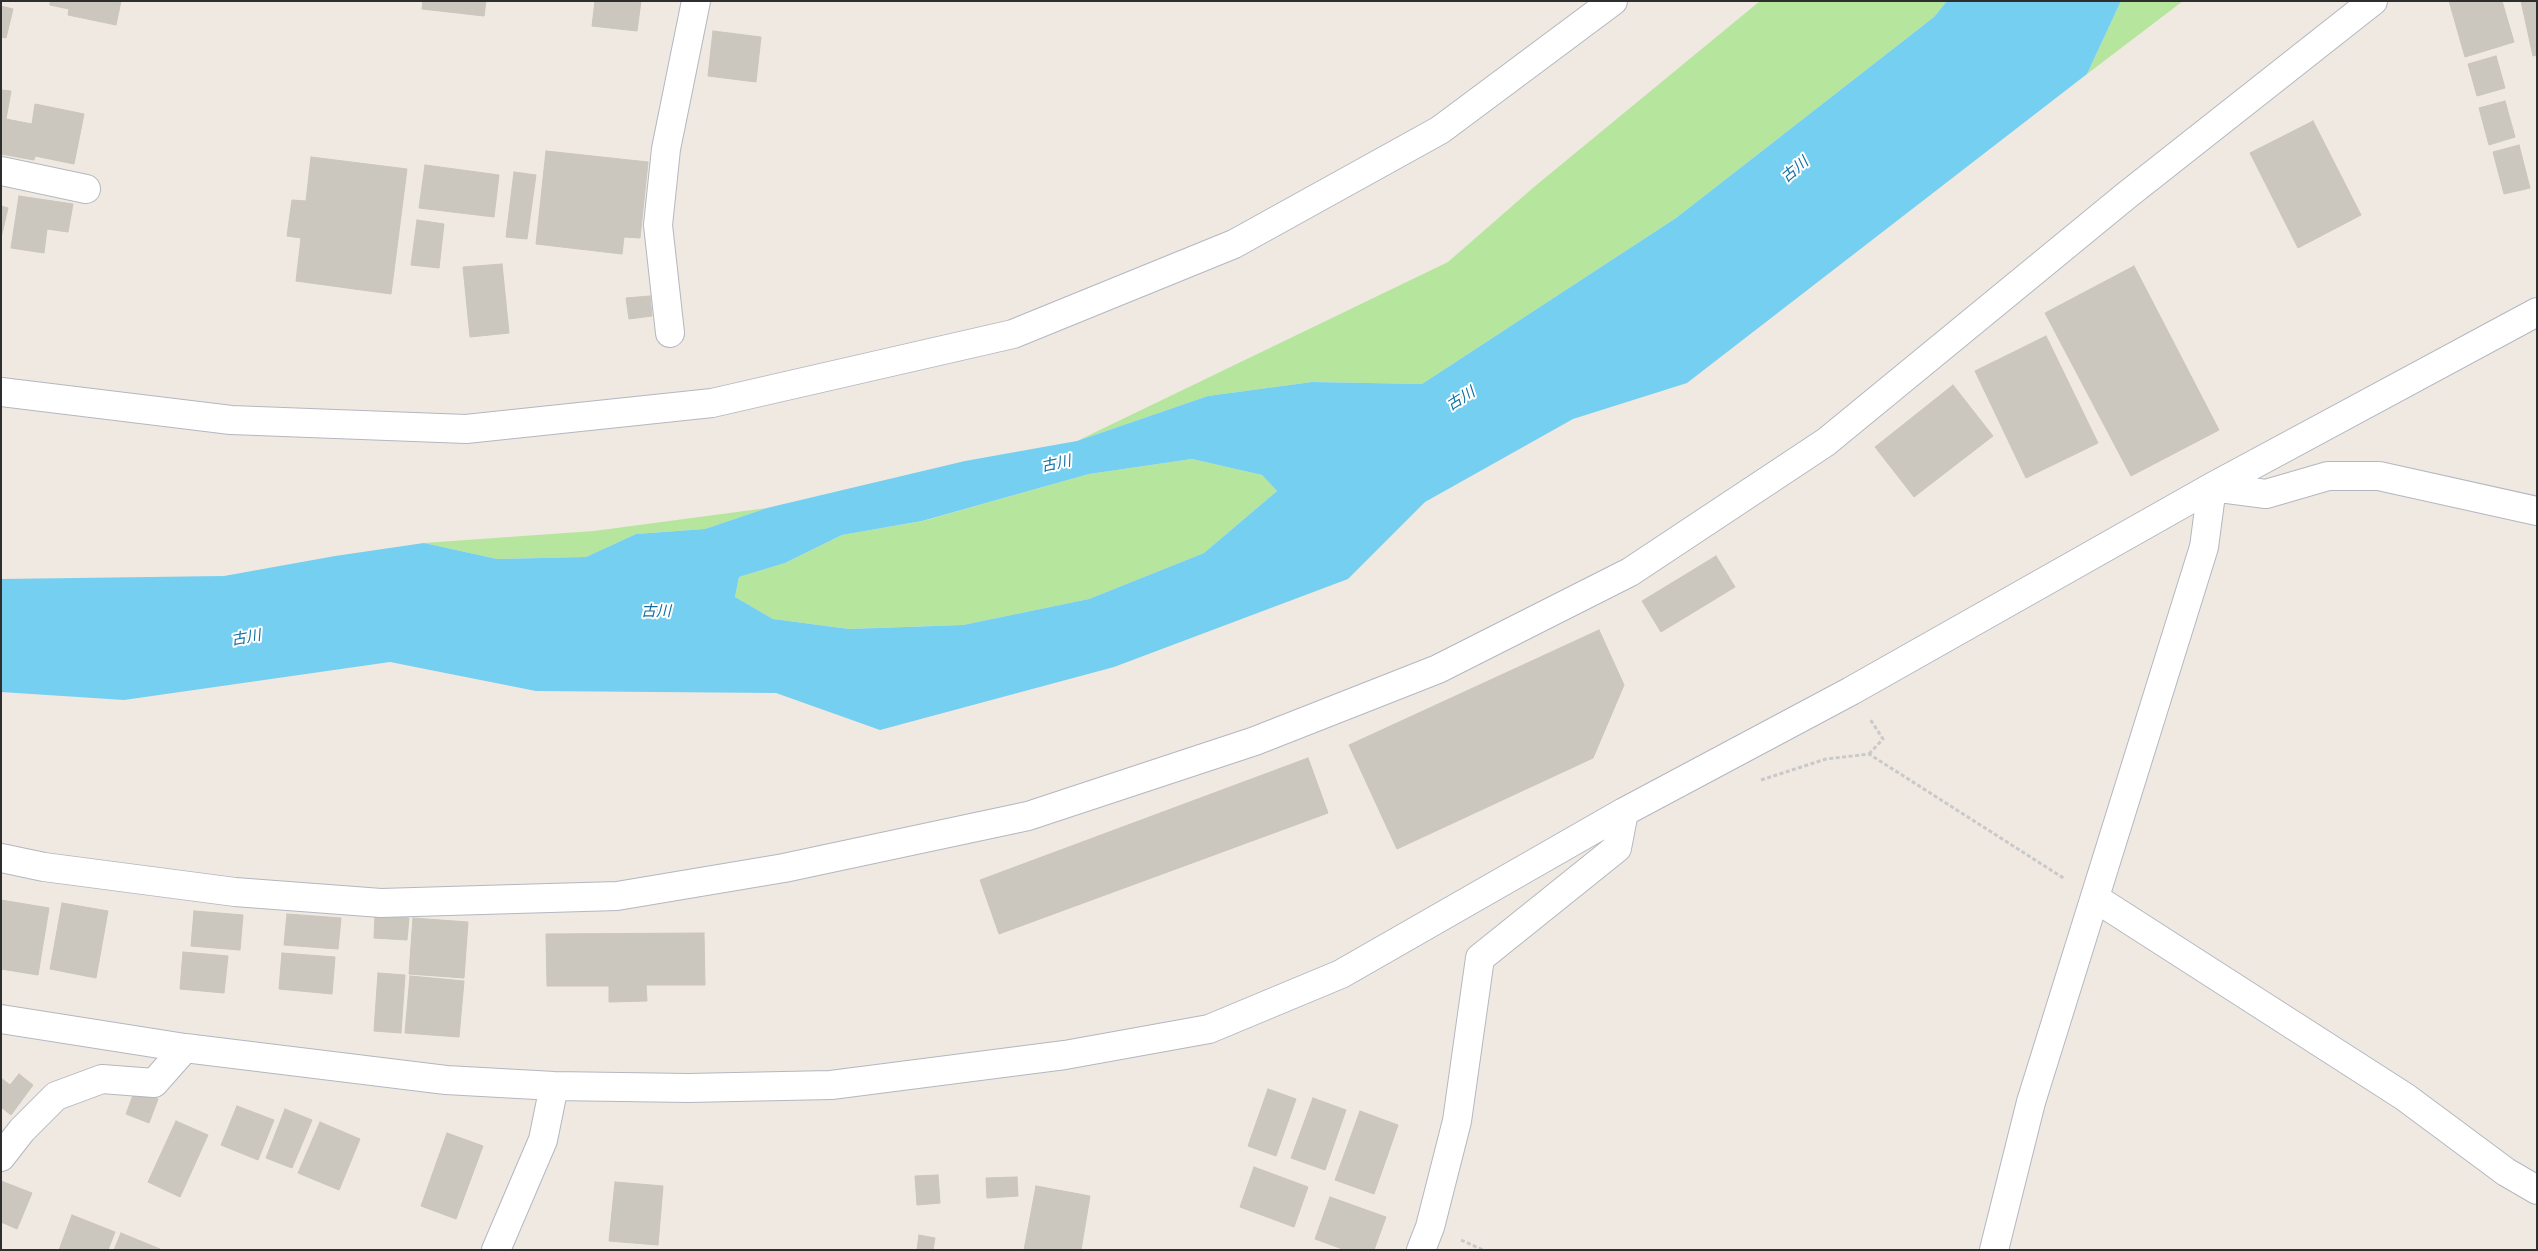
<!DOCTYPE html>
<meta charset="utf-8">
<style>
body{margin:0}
#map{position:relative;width:2538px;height:1251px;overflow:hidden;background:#efe9e1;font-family:"Work Sans",sans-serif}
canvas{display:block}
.frame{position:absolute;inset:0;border:2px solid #2e2e2e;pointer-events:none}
</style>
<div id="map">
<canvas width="2538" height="1251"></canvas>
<div class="frame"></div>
</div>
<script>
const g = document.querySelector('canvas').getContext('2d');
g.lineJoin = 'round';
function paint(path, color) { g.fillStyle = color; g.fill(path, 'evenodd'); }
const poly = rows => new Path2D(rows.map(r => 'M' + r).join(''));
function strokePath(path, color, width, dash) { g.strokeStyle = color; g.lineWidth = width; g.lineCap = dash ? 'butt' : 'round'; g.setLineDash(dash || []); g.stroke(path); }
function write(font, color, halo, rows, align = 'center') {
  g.font = font + ' "Work Sans","Noto Sans JP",sans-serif'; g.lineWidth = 4; g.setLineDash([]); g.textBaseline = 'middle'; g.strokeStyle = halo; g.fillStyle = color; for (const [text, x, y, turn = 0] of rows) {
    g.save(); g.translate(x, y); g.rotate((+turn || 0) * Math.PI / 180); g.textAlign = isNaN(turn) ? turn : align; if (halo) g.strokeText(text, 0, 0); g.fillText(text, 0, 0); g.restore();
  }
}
paint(poly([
 [1760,1,1947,1,1934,17,1676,218,1422,384,1312,382,1208,396,1077,441,1448,262,1534,187],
 [2121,1,2183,1,2087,74],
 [1192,459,1262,475,1277,491,1204,553,1089,599,963,625,849,629,773,619,735,597,739,577,785,563,842,535,923,521,1089,474],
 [767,508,705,529,636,534,586,557,497,559,424,543,594,531]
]), '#b6e59e');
paint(poly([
 [1947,1,2121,1,2087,74,1687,383,1573,419,1425,502,1348,579,1114,667,880,730,776,693,536,691,390,662,124,700,1,692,1,579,224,576,335,556,424,543,497,559,586,557,636,534,705,529,767,508,965,461,1077,441,1208,396,1312,382,1422,384,1676,218,1934,17],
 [1192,459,1262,475,1277,491,1204,553,1089,599,963,625,849,629,773,619,735,597,739,577,785,563,842,535,922,521,1089,474]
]), '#75cff0');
const building = poly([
 [50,1,121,1,116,25,68,15,69,9,50,5,50,1],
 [423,1,486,1,484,16,422,9,423,1],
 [595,1,641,1,637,31,592,26,595,1],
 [2449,1,2502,1,2514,42,2465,57,2449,1],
 [2521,1,2537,1,2537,55,2533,56,2521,1],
 [1,6,13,9,6,38,1,37,1,6],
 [713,31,761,37,756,82,708,76,713,31],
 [2496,56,2505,88,2477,96,2468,64,2496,56],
 [1,90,11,91,6,119,32,124,35,104,84,114,74,164,35,156,34,160,1,154,1,90],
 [2505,101,2515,137,2489,145,2479,108,2505,101],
 [2313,121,2361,215,2298,248,2250,153,2313,121],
 [2519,145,2530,188,2504,194,2493,152,2519,145],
 [546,151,648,162,640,238,624,237,622,254,536,244,546,151],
 [311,157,407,169,391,294,296,281,301,238,287,236,292,200,306,201,311,157],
 [425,165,499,175,494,217,419,208,425,165],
 [514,172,536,175,527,239,506,237,514,172],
 [19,196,73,204,68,232,47,229,44,253,11,248,19,196],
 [1,206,8,208,1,238,1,206],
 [417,220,444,224,439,268,411,265,417,220],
 [502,264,509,333,470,337,463,267,502,264],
 [2134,266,2219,430,2131,476,2045,313,2134,266],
 [650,296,652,316,629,319,626,298,650,296],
 [2046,336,2098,443,2026,478,1975,371,2046,336],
 [1953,385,1993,436,1914,497,1875,447,1953,385],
 [1716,556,1735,587,1661,632,1642,601,1716,556],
 [1599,630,1624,685,1593,758,1397,849,1349,745,1599,630],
 [1308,758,1328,813,999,934,980,880,1308,758],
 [1,900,49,908,38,975,1,969,1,900],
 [62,903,108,911,96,978,50,969,62,903],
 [194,911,243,915,240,950,191,946,194,911],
 [287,914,341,918,338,949,284,945,287,914],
 [375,916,409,918,407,940,374,938,375,916],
 [413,918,468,922,464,978,409,974,413,918],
 [704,933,705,985,646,985,647,1001,609,1002,609,986,547,986,546,934,704,933],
 [183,952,228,956,224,993,180,989,183,952],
 [282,953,335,957,332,994,279,989,282,953],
 [378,973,405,975,401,1033,374,1031,378,973],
 [410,976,464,981,459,1037,405,1033,410,976],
 [19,1074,33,1085,11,1115,1,1107,1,1078,10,1085,19,1074],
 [1268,1089,1296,1099,1276,1156,1248,1146,1268,1089],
 [135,1090,158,1099,149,1123,126,1114,135,1090],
 [1313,1098,1346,1110,1325,1170,1291,1158,1313,1098],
 [237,1106,274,1120,258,1160,221,1145,237,1106],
 [285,1109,312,1120,292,1168,266,1158,285,1109],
 [1360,1111,1398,1125,1374,1194,1335,1180,1360,1111],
 [176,1121,208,1135,180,1197,148,1182,176,1121],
 [320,1122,360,1139,339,1190,298,1173,320,1122],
 [447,1133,483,1146,456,1219,421,1206,447,1133],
 [1254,1167,1308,1187,1294,1227,1240,1207,1254,1167],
 [938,1175,940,1203,917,1205,915,1176,938,1175],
 [1017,1177,1018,1196,987,1198,986,1178,1017,1177],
 [1,1181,32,1193,17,1229,1,1222,1,1181],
 [615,1182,663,1186,658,1245,609,1241,615,1182],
 [1036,1186,1090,1196,1081,1250,1024,1250,1036,1186],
 [1330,1197,1386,1217,1374,1250,1345,1250,1315,1239,1330,1197],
 [72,1215,115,1232,108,1250,59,1250,72,1215],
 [121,1233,160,1249,160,1250,114,1250,121,1233],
 [919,1235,935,1238,933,1250,917,1250,919,1235]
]);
paint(building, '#cbc7bf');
strokePath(building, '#cbc5ba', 1);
const minor = poly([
 [1,171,86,189],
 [670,333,658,225,666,149,696,1],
 [1,392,231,420,466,429,712,403,1013,334,1234,244,1440,130,1613,1],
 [1,858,44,867,235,892,381,903,617,896,784,868,1028,816,1255,741,1438,669,1630,572,1826,442,2127,195,2373,1],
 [2095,898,2405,1097,2506,1172,2537,1190],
 [1,1019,185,1048,446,1080,554,1086,688,1088,831,1085,1065,1055,1209,1029,1341,974,1624,812,1851,691,2212,487,2537,312],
 [1,1157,22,1130,56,1096,102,1079,154,1083,185,1048],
 [496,1250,543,1140,554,1086],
 [1421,1250,1430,1227,1457,1121,1480,958,1617,848,1624,812],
 [1994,1250,2031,1102,2204,547,2212,487,2266,494,2328,476,2379,476,2537,511]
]);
strokePath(minor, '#b4b7c1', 30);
strokePath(poly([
 [1869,754,1883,739,1870,719],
 [1761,780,1826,759,1869,754,2065,879],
 [1461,1240,1483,1250]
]), '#c9c9c9', 3, [4, 2.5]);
strokePath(minor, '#fff', 28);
write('italic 15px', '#0d6fa3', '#fff', [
 ["古川",1795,170,-40],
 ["古川",1461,399,-32],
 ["古川",1056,464,-12],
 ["古川",656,612],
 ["古川",246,638,-10]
]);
</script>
